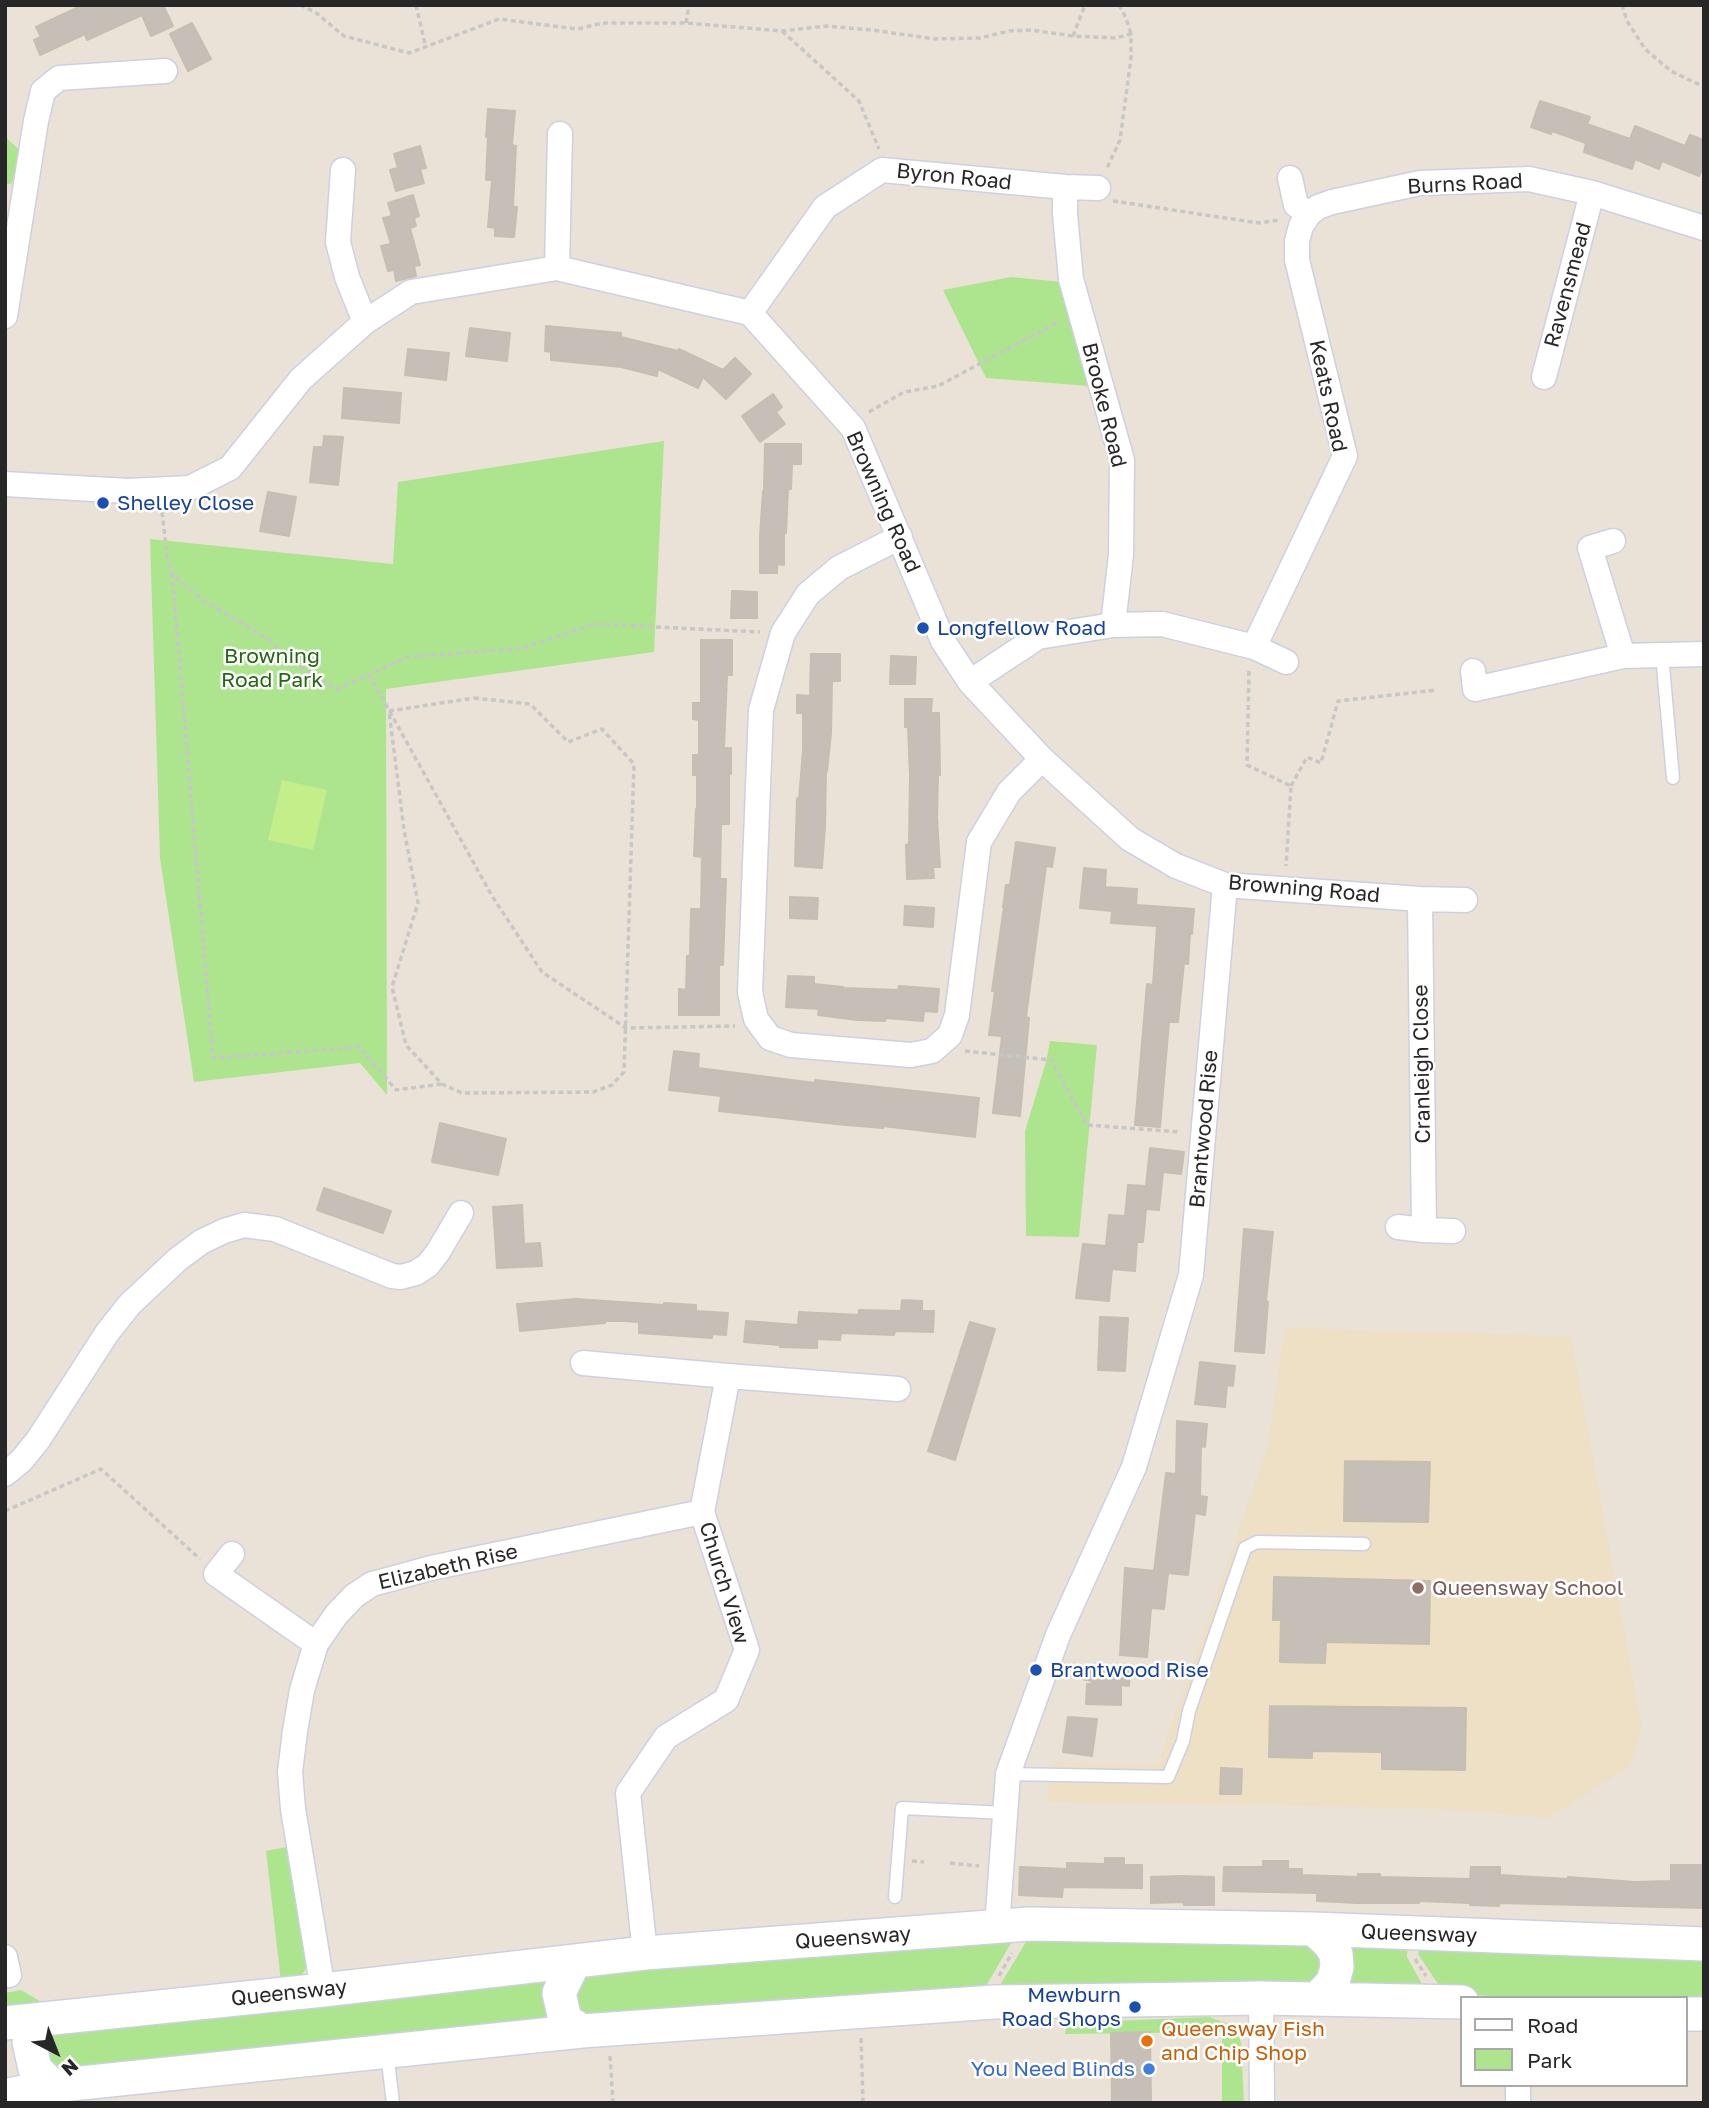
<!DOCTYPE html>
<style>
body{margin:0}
#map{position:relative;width:1709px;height:2108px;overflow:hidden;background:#ebe2d7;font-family:"Golos Text",sans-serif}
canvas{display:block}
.frame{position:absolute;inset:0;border:7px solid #272727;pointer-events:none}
.legend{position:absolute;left:1460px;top:1996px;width:228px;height:91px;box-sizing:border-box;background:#fff;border:2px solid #a9a9a9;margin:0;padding:9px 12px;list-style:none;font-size:21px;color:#272727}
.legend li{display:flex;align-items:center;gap:14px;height:35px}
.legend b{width:35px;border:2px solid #a9a9a9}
.north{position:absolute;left:21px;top:2017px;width:70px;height:70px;-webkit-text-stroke:5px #fff;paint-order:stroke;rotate:138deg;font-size:19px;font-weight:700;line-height:28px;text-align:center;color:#272727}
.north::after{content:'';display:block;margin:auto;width:24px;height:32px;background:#272727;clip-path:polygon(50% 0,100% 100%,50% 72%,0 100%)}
</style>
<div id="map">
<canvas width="1709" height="2108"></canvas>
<div class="frame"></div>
<ul class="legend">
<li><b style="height:9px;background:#fff"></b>Road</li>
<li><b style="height:19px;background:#ade58f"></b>Park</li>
</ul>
<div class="north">N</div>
</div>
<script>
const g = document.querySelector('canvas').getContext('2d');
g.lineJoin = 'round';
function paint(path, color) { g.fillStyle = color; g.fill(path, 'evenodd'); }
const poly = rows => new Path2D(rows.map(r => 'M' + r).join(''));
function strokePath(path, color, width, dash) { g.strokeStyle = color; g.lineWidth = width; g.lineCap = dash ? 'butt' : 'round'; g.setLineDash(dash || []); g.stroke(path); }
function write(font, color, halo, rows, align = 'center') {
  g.font = font + ' "Golos Text",sans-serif'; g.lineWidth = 5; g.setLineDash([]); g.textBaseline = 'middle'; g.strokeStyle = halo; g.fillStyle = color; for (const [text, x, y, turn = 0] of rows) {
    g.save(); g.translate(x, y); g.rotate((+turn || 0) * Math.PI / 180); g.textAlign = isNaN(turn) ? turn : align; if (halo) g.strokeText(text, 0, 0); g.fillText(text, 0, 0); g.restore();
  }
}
paint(poly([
 [1285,1328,1571,1336,1642,1729,1630,1766,1550,1818,1423,1808,1046,1802,1053,1762,1158,1764,1267,1448]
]), '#eee0c4');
paint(poly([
 [5,137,21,151,12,183,5,185],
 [1011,277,1063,282,1089,386,986,378,943,290],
 [664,441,654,652,386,689,387,1095,360,1063,194,1082,160,858,150,539,393,564,398,482],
 [1050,1041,1097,1045,1079,1237,1026,1236,1025,1131,1046,1062],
 [286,1847,308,1966,299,1979,281,1982,266,1851],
 [1032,1932,1184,1933,1323,1947,1319,1983,1000,1985],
 [1017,1933,986,1986,593,2020,572,2013,577,1976],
 [1339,1937,1408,1942,1407,1957,1427,1993,1334,1991],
 [1422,1940,1704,1949,1704,2005,1686,1998,1523,1998,1444,1993,1418,1954],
 [553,1975,555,2020,53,2076,40,2031],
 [21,1990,55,2010,5,2017,5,1993],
 [1209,2017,1231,2025,1239,2035,1241,2043,1244,2103,1222,2103,1222,2032,1065,2034,1067,2023]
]), '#ade58f');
paint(poly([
 [282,780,327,790,313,850,268,840]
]), '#c4ee8a');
const building = poly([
 [83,5,163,5,173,26,151,36,142,15,87,40,85,34,40,55,34,40,41,37,36,27,83,5],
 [192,23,211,59,188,71,170,34,192,23],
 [1540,101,1590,117,1587,124,1630,139,1635,126,1685,146,1690,135,1704,140,1704,164,1699,176,1662,161,1659,169,1635,159,1632,169,1584,152,1586,143,1552,131,1551,134,1531,127,1540,101],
 [488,109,515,111,512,145,516,146,513,207,517,207,514,237,495,236,495,228,488,227,492,180,486,180,488,137,486,137,488,109],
 [420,146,426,168,420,169,424,183,396,191,390,170,398,168,394,154,420,146],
 [413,195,419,216,414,218,416,226,410,228,420,265,414,266,416,276,396,281,394,270,388,271,381,246,391,244,383,218,392,216,388,203,413,195],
 [546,326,621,333,621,337,678,351,679,349,723,370,735,358,751,374,726,399,703,377,698,388,658,369,657,376,621,367,551,360,551,352,545,351,546,326],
 [470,328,510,333,507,361,466,356,470,328],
 [408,349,449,353,446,380,405,375,408,349],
 [344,388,401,393,399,423,342,418,344,388],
 [773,394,782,407,776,412,785,424,760,442,742,416,773,394],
 [324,436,343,437,338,485,310,482,314,447,323,447,324,436],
 [765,444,801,444,801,464,792,464,791,489,788,489,786,533,784,532,784,565,777,564,777,573,760,573,760,536,763,491,764,491,765,444],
 [268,492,296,497,289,536,260,531,268,492],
 [732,591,757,592,757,618,731,618,732,591],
 [701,640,732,640,732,675,727,675,724,748,731,748,731,774,729,774,729,824,721,824,720,879,726,879,723,965,719,965,719,1015,679,1015,679,989,686,990,687,956,690,956,691,909,701,909,702,857,694,856,696,809,697,809,697,775,693,775,693,755,699,755,699,720,693,719,693,703,701,703,701,640],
 [811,654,840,654,840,681,832,681,831,733,827,772,826,772,825,826,822,868,795,866,797,798,799,799,803,750,803,713,797,713,797,695,810,696,811,654],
 [891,656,916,657,915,684,890,684,891,656],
 [905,699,932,699,931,713,939,713,940,775,938,775,937,817,940,867,933,867,934,878,907,879,906,845,909,844,910,776,908,727,905,727,905,699],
 [1016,842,1055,848,1052,867,1046,866,1026,1017,1029,1018,1020,1116,993,1113,1002,1036,989,1035,995,991,992,991,1004,907,1003,907,1006,885,1010,885,1016,842],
 [1084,868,1106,870,1105,887,1137,889,1136,905,1194,909,1192,934,1190,934,1188,964,1184,963,1178,1022,1169,1022,1160,1127,1135,1125,1147,984,1153,985,1157,926,1111,923,1112,911,1080,908,1084,868],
 [790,897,818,898,817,919,790,918,790,897],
 [905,906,934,908,933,927,904,925,905,906],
 [788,976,814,977,814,984,843,987,843,988,898,990,899,986,939,989,937,1012,924,1011,923,1021,886,1018,885,1021,857,1020,818,1015,819,1009,786,1007,788,976],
 [674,1051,699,1054,698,1068,815,1083,815,1080,979,1098,975,1137,883,1126,883,1128,836,1124,719,1111,721,1096,669,1090,674,1051],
 [440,1123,506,1139,498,1175,432,1162,440,1123],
 [1150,1148,1184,1152,1181,1174,1163,1172,1159,1210,1146,1209,1143,1242,1137,1242,1135,1271,1112,1269,1109,1301,1076,1298,1083,1244,1106,1246,1109,1215,1125,1216,1128,1185,1146,1186,1150,1148],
 [324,1188,391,1211,383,1233,317,1210,324,1188],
 [522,1205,524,1244,540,1243,542,1266,497,1268,493,1207,522,1205],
 [1244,1229,1273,1232,1266,1301,1268,1302,1264,1353,1235,1351,1244,1229],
 [576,1299,664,1305,664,1303,696,1305,696,1311,728,1313,726,1335,712,1334,712,1338,639,1333,639,1322,624,1321,605,1321,605,1323,520,1331,517,1304,576,1299],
 [902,1300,922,1301,922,1311,934,1311,933,1332,895,1331,894,1335,841,1333,840,1340,817,1339,817,1348,780,1347,780,1345,744,1342,746,1321,798,1325,799,1312,859,1315,859,1310,901,1311,902,1300],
 [1100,1317,1128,1318,1125,1371,1098,1370,1100,1317],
 [970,1322,995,1329,955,1460,928,1451,970,1322],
 [1200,1362,1235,1366,1233,1386,1227,1385,1225,1407,1195,1404,1200,1362],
 [1177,1421,1207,1424,1205,1447,1201,1446,1200,1496,1207,1497,1205,1515,1195,1513,1188,1575,1168,1573,1164,1609,1151,1608,1147,1657,1120,1655,1125,1568,1154,1571,1166,1473,1176,1474,1177,1421],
 [1345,1461,1430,1462,1428,1522,1344,1521,1345,1461],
 [1274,1577,1430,1581,1429,1644,1326,1642,1325,1663,1280,1662,1281,1620,1273,1620,1274,1577],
 [1083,1667,1130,1670,1129,1686,1121,1685,1121,1705,1086,1704,1087,1684,1092,1684,1092,1681,1082,1679,1083,1667],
 [1270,1706,1466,1708,1465,1770,1382,1769,1382,1752,1312,1751,1312,1758,1269,1757,1270,1706],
 [1068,1717,1097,1719,1092,1756,1063,1752,1068,1717],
 [1221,1768,1242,1769,1241,1794,1220,1794,1221,1768],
 [1105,1858,1124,1858,1124,1865,1142,1865,1142,1888,1063,1887,1062,1897,1019,1895,1020,1867,1067,1869,1067,1863,1105,1864,1105,1858],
 [1263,1861,1288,1861,1288,1869,1302,1869,1302,1875,1358,1877,1358,1874,1380,1874,1380,1877,1470,1879,1471,1867,1500,1867,1500,1875,1568,1879,1568,1877,1635,1882,1671,1881,1671,1865,1704,1865,1704,1908,1499,1903,1499,1906,1470,1905,1470,1903,1419,1901,1419,1903,1358,1903,1317,1901,1317,1893,1223,1891,1224,1867,1263,1867,1263,1861],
 [1182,1876,1214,1877,1214,1905,1184,1905,1184,1902,1151,1903,1151,1877,1182,1876],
 [1150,2032,1151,2103,1112,2103,1111,2033,1150,2032]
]);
paint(building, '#c6bfb7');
strokePath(building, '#c6beb1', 2);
const lane = poly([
 [1662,655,1673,778],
 [1008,1774,1168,1777,1183,1741,1189,1711,1245,1548,1257,1542,1364,1544],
 [895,1897,902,1808,1006,1813],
 [387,2053,393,2103]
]);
const street = poly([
 [343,170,338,242,347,277,365,322],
 [1065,187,1065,214,1071,279,1122,460,1121,555,1113,625],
 [1309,214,1318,207,1332,202,1420,183,1529,179,1592,193,1704,228],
 [557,268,560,134],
 [750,313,825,207,882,170,1065,187,1098,188],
 [5,316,36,121,43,91,59,78,165,71],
 [1544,377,1592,193],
 [5,484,128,491,190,488,230,468,301,379,365,322,411,292,557,268,750,313,853,428,943,641,970,682,1042,759,1130,839,1176,866,1225,885,1420,899,1465,900],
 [900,537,839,568,808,594,783,633,761,710,750,992,756,1019,770,1038,791,1045,911,1055,932,1051,950,1035,957,1015,979,842,1009,792,1042,759],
 [1613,541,1590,548,1623,656],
 [1254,647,1345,456,1297,260,1297,241,1301,226,1309,214,1296,205,1290,178],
 [1473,671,1475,689,1623,656,1704,654],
 [970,682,1038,637,1113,625,1162,624,1254,647,1286,662],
 [1398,1227,1424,1230,1420,899],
 [1424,1230,1453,1231],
 [583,1363,728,1376],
 [5,1474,21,1461,38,1440,107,1333,130,1304,177,1260,201,1242,224,1231,244,1225,275,1229,392,1276,401,1277,416,1273,428,1265,438,1252,461,1213],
 [232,1554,216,1574,316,1644],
 [997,1927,1008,1774,1058,1635,1134,1467,1191,1275,1225,885],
 [645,1953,628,1793,666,1737,726,1700,747,1650,702,1512,728,1376,898,1389],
 [5,1957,9,1975],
 [323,1990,293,1809,290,1772,295,1731,302,1690,316,1644,336,1615,354,1596,372,1584,391,1579,431,1568,702,1512],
 [1261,1998,1262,2103],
 [1518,2103,1518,2085]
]);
const secondary = poly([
 [1314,1929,1329,1943,1336,1954,1337,1967,1333,1982,1318,1998],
 [574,1962,559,1993,565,2020,582,2031],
 [1686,2014,1704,2014],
 [41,2020,29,2042,35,2069,52,2086],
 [5,2023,323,1990,645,1953,1029,1924,1314,1929,1704,1944],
 [5,2096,52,2086,582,2031,994,2002,1261,1998,1462,2002]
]);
strokePath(lane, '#ccd0e1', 15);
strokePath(street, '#ccd0e1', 27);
strokePath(secondary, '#ccd0e1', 36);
strokePath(poly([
 [300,5,315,12,344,36,409,53,499,19,577,29,603,23,686,23,782,31,826,26,872,30,935,39,980,38,1009,31,1031,30,1073,36,1115,38,1131,34,1131,58,1120,140,1107,168],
 [416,5,426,48],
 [1119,5,1126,18,1131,34],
 [1622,5,1627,21,1645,49,1671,71,1704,87],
 [686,23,689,5],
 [782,31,859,101,879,149],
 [1073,36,1085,5],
 [1113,201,1259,223,1279,220],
 [869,412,904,392,938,386,1060,321],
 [162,512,167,556,171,571,180,581,200,598,271,641,306,672,337,689,408,657,524,648,594,624,760,632],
 [172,573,213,1058,360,1047,396,1090,442,1084],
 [1249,671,1247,765,1291,786,1286,866],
 [369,674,492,896,542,972,626,1028,735,1026],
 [474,698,530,704,568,742,602,729,634,764,624,1072,612,1085,593,1092,462,1093,442,1084,406,1045,392,987,418,903,404,830,389,711,474,698],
 [1291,786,1307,757,1321,763,1338,701,1437,690],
 [965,1051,1051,1060,1087,1125,1180,1132],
 [5,1511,101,1469,200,1559],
 [912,1861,924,1862],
 [950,1863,979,1866],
 [1415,1959,1426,1976],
 [999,1976,1012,1953],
 [861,2038,863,2103],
 [610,2056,613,2103]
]), '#c7c7c7', 3.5, [5, 3.5]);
strokePath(lane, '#fff', 12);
strokePath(street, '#fff', 24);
strokePath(secondary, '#fff', 33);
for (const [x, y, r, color] of [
 [103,503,7,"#1a4fb4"],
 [923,628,7,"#1a4fb4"],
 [1418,1588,7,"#8d6e63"],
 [1036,1670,7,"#1a4fb4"],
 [1135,2007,7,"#1a4fb4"],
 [1147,2041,7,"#e8710a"],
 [1149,2069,7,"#3f7fe0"]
]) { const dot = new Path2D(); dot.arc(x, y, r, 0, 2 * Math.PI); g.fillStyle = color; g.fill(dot); strokePath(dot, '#fff', 2.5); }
write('21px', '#272727', '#fff', [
 ["Byron Road",954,177,6],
 ["Burns Road",1465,184,-3],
 ["Ravensmead",1568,285,-75],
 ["Keats Road",1328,396,78],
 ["Brooke Road",1104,405,76],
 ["Browning Road",883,502,66],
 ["Browning Road",1304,889,5],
 ["Cranleigh Close",1422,1064,-91],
 ["Brantwood Rise",1204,1129,-85],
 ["Elizabeth Rise",448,1567,-13],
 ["Church View",724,1583,73],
 ["Queensway",1419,1934,2],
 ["Queensway",853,1938,-4],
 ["Queensway",289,1993,-6]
]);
write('21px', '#164399', '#fff', [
 ["Shelley Close",117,503],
 ["Longfellow Road",937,628],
 ["Brantwood Rise",1050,1670],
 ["Mewburn",1121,1995,"right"],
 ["Road Shops",1121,2019,"right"]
], 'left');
write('21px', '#266615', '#fff', [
 ["Browning",272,656],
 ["Road Park",272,680]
]);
write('21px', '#785e54', '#fff', [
 ["Queensway School",1432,1588]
], 'left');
write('21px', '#c56008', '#fff', [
 ["Queensway Fish",1161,2029],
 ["and Chip Shop",1161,2053]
], 'left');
write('21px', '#366cbe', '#fff', [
 ["You Need Blinds",1135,2069]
], 'right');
</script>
